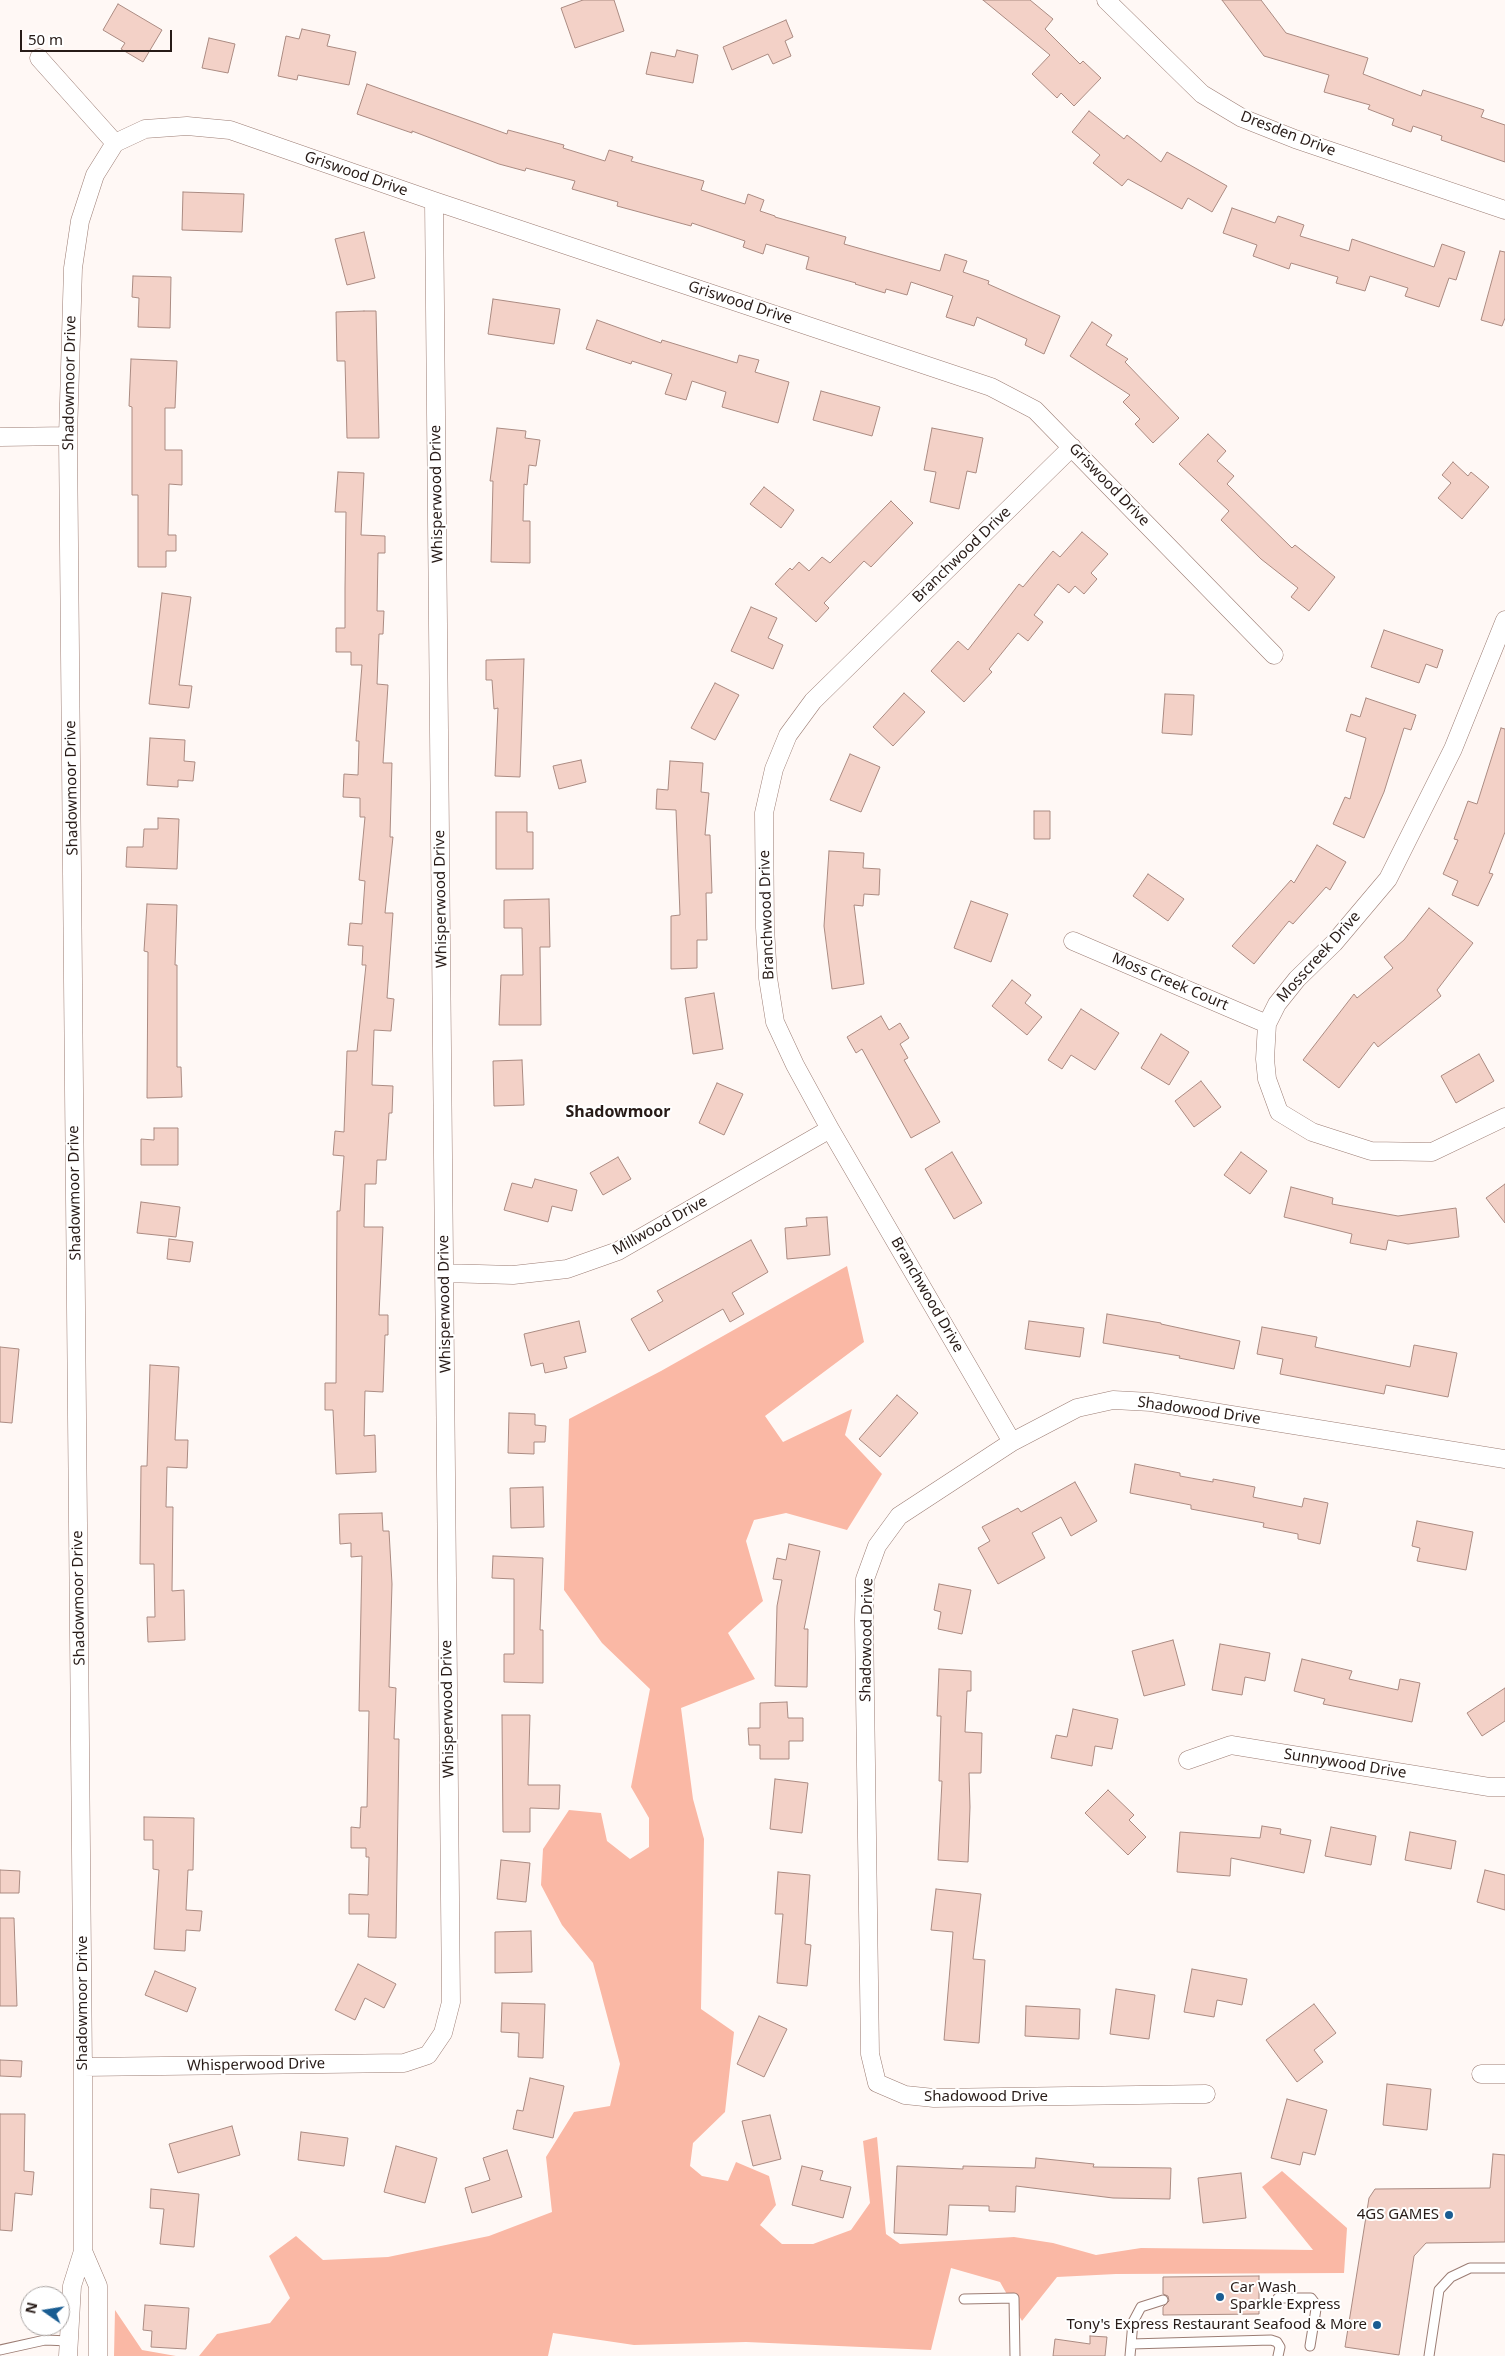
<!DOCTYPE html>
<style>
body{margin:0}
#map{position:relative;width:1505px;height:2356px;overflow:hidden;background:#fff8f5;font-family:"Noto Sans",sans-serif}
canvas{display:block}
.north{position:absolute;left:20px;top:2286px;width:50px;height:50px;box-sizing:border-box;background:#fff;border:1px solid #a9a4a2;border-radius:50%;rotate:283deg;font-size:14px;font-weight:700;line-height:20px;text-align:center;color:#271b17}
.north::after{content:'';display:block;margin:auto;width:18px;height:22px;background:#1a5d92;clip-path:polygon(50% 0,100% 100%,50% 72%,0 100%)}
.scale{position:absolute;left:20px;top:30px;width:152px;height:22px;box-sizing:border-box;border:2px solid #271b17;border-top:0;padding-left:6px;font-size:15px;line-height:18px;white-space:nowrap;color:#271b17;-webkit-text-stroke:4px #fff;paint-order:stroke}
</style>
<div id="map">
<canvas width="1505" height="2356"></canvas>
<div class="north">N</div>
<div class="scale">50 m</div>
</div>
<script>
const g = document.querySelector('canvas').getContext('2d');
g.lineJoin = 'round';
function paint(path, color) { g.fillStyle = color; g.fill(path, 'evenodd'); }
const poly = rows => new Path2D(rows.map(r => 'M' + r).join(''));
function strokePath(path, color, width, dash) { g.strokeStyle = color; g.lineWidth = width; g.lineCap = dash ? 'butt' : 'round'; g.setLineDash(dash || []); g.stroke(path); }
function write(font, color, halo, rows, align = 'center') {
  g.font = font + ' "Noto Sans",sans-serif'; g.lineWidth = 4; g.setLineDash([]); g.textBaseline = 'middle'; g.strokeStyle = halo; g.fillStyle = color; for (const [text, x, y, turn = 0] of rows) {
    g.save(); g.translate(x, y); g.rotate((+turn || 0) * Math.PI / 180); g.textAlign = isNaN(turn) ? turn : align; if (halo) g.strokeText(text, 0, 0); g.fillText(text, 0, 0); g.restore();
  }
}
paint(poly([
 [847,1266,864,1342,765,1416,783,1442,852,1409,845,1435,882,1474,847,1530,786,1513,754,1520,746,1541,763,1601,728,1633,755,1679,681,1708,693,1799,704,1839,701,2009,734,2032,725,2112,693,2143,690,2166,702,2176,728,2181,736,2162,769,2176,776,2205,760,2225,782,2244,813,2244,851,2230,870,2203,863,2141,877,2137,886,2234,900,2244,1014,2237,1053,2243,1096,2255,1141,2248,1313,2250,1262,2187,1282,2171,1347,2228,1344,2273,1116,2274,1057,2277,1022,2321,1000,2282,951,2268,931,2350,746,2342,634,2345,553,2333,548,2356,199,2356,217,2334,270,2323,290,2298,269,2256,296,2236,323,2260,388,2257,489,2236,552,2212,546,2157,574,2112,610,2106,620,2064,593,1963,562,1925,541,1885,543,1849,569,1810,601,1813,607,1841,630,1859,649,1847,649,1818,631,1787,650,1689,602,1643,564,1590,569,1419,661,1371],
 [115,2310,142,2350,176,2356,114,2356]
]), '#fab8a5');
const building = poly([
 [583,0,614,0,624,31,575,48,561,8,583,0],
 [983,0,1030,0,1053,19,1045,29,1080,64,1083,61,1101,78,1074,106,1061,93,1057,98,1032,74,1050,55,983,0],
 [1222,0,1261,0,1286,33,1368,58,1363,74,1421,96,1423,90,1484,110,1481,117,1505,125,1505,162,1441,140,1442,136,1413,126,1411,132,1392,125,1394,119,1368,109,1370,105,1324,92,1329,75,1264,56,1222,0],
 [118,4,162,30,143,62,121,49,125,43,103,30,118,4],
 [786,20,793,37,785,41,791,56,773,64,768,54,732,70,723,47,786,20],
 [302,29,330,35,327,46,356,52,349,85,298,75,297,80,278,76,286,36,299,39,302,29],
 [209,38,235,44,228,73,202,68,209,38],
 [677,50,698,55,693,83,646,74,651,52,675,57,677,50],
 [367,84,507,134,508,130,564,145,563,148,605,161,609,150,633,157,631,161,704,181,701,190,745,204,748,194,764,200,760,211,775,216,775,217,846,237,844,244,940,271,945,254,967,261,963,272,989,281,988,284,1060,316,1044,354,1025,345,1027,339,977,317,974,326,946,317,953,296,911,282,907,295,886,289,885,293,855,284,856,283,806,269,809,257,766,244,763,254,743,247,745,241,692,223,691,226,617,206,618,202,572,189,575,181,526,168,525,171,499,164,412,131,412,133,357,114,367,84],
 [1089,111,1124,139,1127,135,1161,162,1167,152,1227,186,1212,212,1188,198,1182,209,1128,179,1122,186,1093,163,1100,155,1072,132,1089,111],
 [183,192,244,194,242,232,182,230,183,192],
 [1232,208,1275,223,1278,216,1304,225,1300,236,1349,251,1352,239,1434,267,1442,244,1465,252,1456,280,1449,278,1439,307,1405,296,1408,288,1370,276,1365,291,1336,283,1338,277,1291,263,1289,269,1253,256,1257,245,1223,233,1232,208],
 [364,232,375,278,347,285,335,239,364,232],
 [1500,251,1505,252,1505,318,1502,326,1481,320,1500,251],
 [133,276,171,277,170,328,138,327,139,298,132,297,133,276],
 [493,299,560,309,554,344,488,334,493,299],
 [364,311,376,311,379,438,347,438,345,361,337,361,336,312,364,311],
 [597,320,661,343,662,340,737,363,739,355,759,360,755,372,789,382,778,423,722,407,726,392,692,381,686,400,665,394,672,374,632,361,631,364,586,349,597,320],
 [1092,322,1112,335,1106,345,1128,359,1125,362,1179,418,1153,443,1135,424,1140,419,1123,402,1130,395,1070,356,1092,322],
 [131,359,177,361,175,408,165,408,165,450,182,450,182,485,169,484,168,535,176,535,176,551,166,551,166,567,138,567,138,495,132,495,132,407,129,406,131,359],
 [821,391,880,407,872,436,813,420,821,391],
 [497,428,526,431,525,438,540,440,536,466,529,465,527,485,524,484,523,521,530,521,530,563,491,562,493,481,490,481,497,428],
 [932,428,983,438,976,473,967,471,959,509,930,502,936,472,924,470,932,428],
 [1208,434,1226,451,1217,461,1234,476,1227,484,1292,548,1295,545,1335,577,1309,611,1291,597,1298,588,1261,559,1221,520,1229,511,1179,464,1208,434],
 [1453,462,1468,476,1471,472,1489,487,1462,519,1438,498,1451,483,1442,475,1453,462],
 [338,472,364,473,361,535,385,536,385,553,378,553,377,611,384,611,383,634,379,634,377,684,388,685,383,763,392,763,390,837,393,837,385,913,393,913,387,998,394,999,391,1031,374,1030,372,1085,393,1086,392,1113,389,1113,386,1160,377,1160,376,1184,365,1184,364,1227,383,1227,379,1315,388,1315,388,1335,385,1335,383,1392,365,1391,364,1436,375,1435,376,1472,336,1474,333,1410,325,1410,325,1383,336,1383,337,1211,340,1211,344,1156,333,1155,335,1131,344,1132,347,1051,357,1051,366,965,362,965,363,946,348,945,350,923,362,924,365,881,359,880,365,817,360,817,360,798,343,797,344,774,358,775,359,741,356,741,362,665,351,665,351,652,336,652,336,628,345,628,345,588,346,512,335,512,338,472],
 [764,487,794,510,781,528,750,504,764,487],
 [891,501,913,523,871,567,864,561,824,603,829,608,816,622,775,584,790,568,792,570,799,562,809,571,822,557,830,563,891,501],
 [1082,532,1108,554,1091,573,1097,579,1084,594,1075,586,1069,593,1058,584,1034,615,1043,622,1028,641,1018,633,989,669,992,672,964,702,931,671,958,641,968,650,1019,584,1023,587,1053,551,1060,557,1082,532],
 [162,593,191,597,179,685,192,686,189,708,149,704,162,593],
 [751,607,777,618,768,638,783,645,773,669,731,651,751,607],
 [1384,630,1443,650,1437,668,1426,664,1419,683,1371,667,1384,630],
 [524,659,520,777,495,776,498,708,494,709,492,680,486,680,486,660,524,659],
 [715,683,739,695,715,740,691,728,715,683],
 [904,693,925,712,893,746,873,727,904,693],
 [1165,694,1194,695,1192,735,1162,733,1165,694],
 [1366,698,1416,715,1411,730,1404,728,1384,792,1364,838,1333,824,1345,797,1350,799,1366,738,1346,731,1351,714,1360,717,1366,698],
 [1501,728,1505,729,1505,832,1489,873,1493,874,1478,906,1452,895,1458,881,1443,874,1458,840,1454,839,1468,801,1477,804,1501,728],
 [150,738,185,740,184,761,195,762,193,781,178,780,178,787,147,785,150,738],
 [850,754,880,767,861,812,830,800,850,754],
 [581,760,586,782,559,789,553,766,581,760],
 [670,761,703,763,701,792,709,793,705,835,710,835,712,893,706,893,707,940,697,940,697,968,671,969,671,916,680,915,676,810,656,809,657,789,668,790,670,761],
 [1034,811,1050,811,1050,839,1034,839,1034,811],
 [496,812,527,812,527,832,533,832,533,869,496,869,496,812],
 [158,818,179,819,177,869,126,867,127,847,143,847,144,829,158,829,158,818],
 [1317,845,1346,862,1330,890,1326,887,1293,924,1289,921,1254,964,1232,946,1291,880,1294,883,1317,845],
 [829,851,864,853,863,868,880,869,879,895,864,894,863,906,854,905,864,984,832,989,824,926,829,851],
 [1148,874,1184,899,1168,921,1133,896,1148,874],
 [549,899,550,947,540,947,541,1025,499,1025,501,975,523,975,522,928,504,928,504,900,549,899],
 [971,901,1008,914,991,962,954,948,971,901],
 [147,904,177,905,175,965,177,965,177,1067,181,1067,182,1097,147,1098,148,952,144,951,147,904],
 [1429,908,1473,943,1437,990,1441,996,1378,1047,1374,1042,1339,1088,1303,1060,1354,994,1357,998,1393,968,1384,957,1404,940,1429,908],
 [1012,980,1031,995,1025,1003,1042,1017,1027,1035,992,1006,1012,980],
 [714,993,723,1049,693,1054,685,998,714,993],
 [1081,1009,1119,1033,1095,1070,1071,1055,1062,1069,1048,1060,1081,1009],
 [881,1016,889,1030,900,1023,909,1038,900,1044,908,1058,904,1060,940,1122,911,1138,862,1049,856,1053,847,1037,881,1016],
 [1161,1034,1189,1052,1169,1085,1141,1068,1161,1034],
 [1479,1054,1494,1081,1456,1103,1441,1076,1479,1054],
 [522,1060,524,1105,494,1106,493,1061,522,1060],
 [1201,1081,1221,1107,1194,1127,1175,1101,1201,1081],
 [717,1083,743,1094,724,1135,699,1123,717,1083],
 [154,1128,178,1128,178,1165,141,1165,141,1139,154,1140,154,1128],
 [952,1152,982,1203,954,1219,925,1169,952,1152],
 [1241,1152,1267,1171,1250,1194,1224,1175,1241,1152],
 [618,1157,631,1179,603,1195,590,1173,618,1157],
 [535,1179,577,1190,572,1211,552,1206,548,1222,504,1210,512,1183,532,1188,535,1179],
 [1505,1184,1505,1223,1486,1198,1505,1184],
 [1291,1187,1333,1198,1332,1204,1398,1216,1456,1208,1459,1237,1408,1244,1388,1240,1386,1250,1350,1243,1352,1234,1284,1217,1291,1187],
 [141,1202,180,1207,176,1237,137,1233,141,1202],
 [827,1217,830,1255,787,1259,785,1228,807,1226,806,1218,827,1217],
 [169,1239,193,1242,190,1262,167,1259,169,1239],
 [751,1240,768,1272,732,1293,744,1314,730,1322,723,1309,649,1351,631,1319,663,1301,657,1291,751,1240],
 [1107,1314,1161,1323,1161,1324,1240,1341,1234,1369,1179,1358,1180,1356,1103,1343,1107,1314],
 [579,1321,586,1352,564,1357,567,1368,545,1373,543,1363,531,1366,524,1334,579,1321],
 [1029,1321,1084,1328,1080,1357,1025,1349,1029,1321],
 [1262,1327,1317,1337,1315,1347,1410,1367,1414,1345,1457,1353,1448,1397,1386,1385,1384,1394,1280,1374,1283,1359,1257,1354,1262,1327],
 [0,1347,19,1349,12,1423,0,1422,0,1347],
 [150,1365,179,1367,175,1440,188,1440,187,1468,167,1467,166,1507,173,1507,172,1591,184,1590,185,1640,148,1642,147,1617,155,1617,154,1564,140,1564,141,1466,147,1466,150,1365],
 [897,1395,918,1413,880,1457,859,1439,897,1395],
 [509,1413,535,1414,535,1425,546,1426,545,1442,534,1442,534,1454,508,1453,509,1413],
 [1135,1464,1180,1473,1180,1476,1213,1482,1213,1479,1255,1487,1253,1497,1302,1507,1304,1498,1328,1503,1320,1544,1298,1539,1298,1534,1263,1527,1264,1523,1191,1509,1191,1505,1130,1493,1135,1464],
 [1075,1482,1097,1521,1071,1536,1061,1517,1032,1533,1045,1558,998,1584,978,1548,990,1541,982,1527,1018,1508,1021,1512,1075,1482],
 [543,1487,544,1527,511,1528,510,1488,543,1487],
 [382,1513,383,1531,389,1531,392,1584,389,1687,396,1688,394,1739,399,1739,396,1938,368,1937,369,1914,349,1914,349,1894,368,1895,369,1857,366,1857,366,1848,351,1848,351,1827,360,1828,361,1807,367,1807,369,1711,359,1711,362,1556,351,1557,351,1543,340,1544,339,1514,382,1513],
 [1417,1521,1473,1532,1466,1570,1417,1561,1420,1548,1412,1546,1417,1521],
 [789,1544,820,1551,804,1629,808,1629,807,1687,775,1686,777,1606,782,1580,773,1579,777,1558,786,1560,789,1544],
 [493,1556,543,1558,540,1630,543,1630,543,1683,504,1682,504,1654,514,1654,514,1579,492,1578,493,1556],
 [939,1584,971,1590,962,1634,938,1629,941,1612,934,1610,939,1584],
 [1173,1640,1185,1685,1144,1696,1132,1651,1173,1640],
 [1220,1644,1270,1653,1265,1681,1245,1677,1242,1695,1212,1690,1220,1644],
 [1302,1659,1352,1671,1349,1679,1398,1690,1400,1679,1420,1683,1412,1722,1323,1704,1325,1699,1294,1691,1302,1659],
 [939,1669,971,1671,971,1691,967,1691,965,1732,982,1733,981,1773,969,1773,970,1807,968,1862,938,1860,942,1781,939,1781,941,1716,937,1716,939,1669],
 [1505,1688,1505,1721,1482,1736,1467,1713,1505,1688],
 [787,1702,788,1718,803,1718,803,1741,789,1741,789,1759,760,1759,760,1745,749,1745,748,1728,760,1728,760,1703,787,1702],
 [1073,1709,1118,1719,1112,1749,1095,1746,1092,1766,1051,1758,1056,1735,1067,1737,1073,1709],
 [502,1715,530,1715,528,1785,560,1785,559,1809,530,1808,530,1832,503,1832,502,1715],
 [775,1779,808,1783,802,1833,770,1829,775,1779],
 [1108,1790,1134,1815,1129,1820,1146,1837,1128,1855,1085,1813,1108,1790],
 [144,1817,194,1818,193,1870,188,1870,186,1910,202,1911,200,1931,186,1930,185,1951,154,1949,159,1870,153,1869,153,1840,144,1840,144,1817],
 [1262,1826,1281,1829,1280,1834,1311,1840,1304,1873,1231,1858,1230,1876,1177,1872,1180,1832,1260,1838,1262,1826],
 [1331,1827,1376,1836,1371,1865,1325,1856,1331,1827],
 [1410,1832,1456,1841,1451,1869,1405,1860,1410,1832],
 [501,1860,530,1863,526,1902,497,1899,501,1860],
 [0,1870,20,1871,19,1893,0,1893,0,1870],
 [1485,1870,1505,1875,1505,1910,1477,1902,1485,1870],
 [778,1872,810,1875,805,1944,811,1945,807,1986,777,1983,783,1914,775,1914,778,1872],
 [936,1889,981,1894,973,1959,985,1960,979,2043,944,2040,953,1932,931,1930,936,1889],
 [0,1918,14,1918,17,2006,0,2006,0,1918],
 [531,1931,532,1972,495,1973,495,1932,531,1931],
 [358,1964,396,1984,384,2008,365,1998,355,2020,335,2010,358,1964],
 [1192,1969,1247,1979,1242,2005,1217,2000,1214,2017,1184,2012,1192,1969],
 [155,1971,196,1988,187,2012,145,1995,155,1971],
 [1116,1989,1155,1995,1149,2039,1110,2034,1116,1989],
 [502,2003,545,2004,543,2058,518,2057,519,2033,501,2032,502,2003],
 [1314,2004,1336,2033,1314,2050,1323,2062,1297,2082,1266,2040,1314,2004],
 [1026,2006,1080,2009,1079,2039,1025,2036,1026,2006],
 [759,2016,787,2029,764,2077,737,2064,759,2016],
 [0,2060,22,2061,21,2077,0,2076,0,2060],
 [530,2078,564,2086,553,2138,513,2129,517,2110,523,2111,530,2078],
 [1387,2084,1431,2089,1427,2130,1383,2125,1387,2084],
 [1287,2099,1327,2110,1315,2155,1303,2152,1300,2165,1271,2158,1287,2099],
 [0,2114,25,2114,24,2171,34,2172,32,2195,15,2193,12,2231,0,2230,0,2114],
 [770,2115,781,2159,753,2166,742,2121,770,2115],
 [232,2126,240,2155,178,2173,169,2144,232,2126],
 [301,2132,348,2138,344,2166,298,2160,301,2132],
 [396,2146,437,2158,425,2203,384,2192,396,2146],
 [507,2150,522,2197,472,2213,465,2188,490,2180,483,2158,507,2150],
 [1493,2154,1505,2155,1505,2242,1426,2243,1414,2256,1399,2355,1345,2347,1369,2198,1375,2189,1490,2188,1493,2154],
 [1036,2158,1094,2164,1093,2167,1171,2168,1170,2199,1113,2198,1016,2186,1015,2212,989,2211,989,2206,949,2205,947,2235,894,2233,897,2166,963,2169,963,2166,1035,2168,1036,2158],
 [802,2166,823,2171,820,2180,851,2187,843,2218,792,2205,802,2166],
 [1241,2173,1246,2218,1203,2223,1198,2178,1241,2173],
 [151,2189,199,2194,194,2247,160,2244,164,2209,150,2208,151,2189],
 [1259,2276,1259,2314,1163,2315,1163,2307,1169,2301,1168,2296,1163,2294,1163,2277,1259,2276],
 [145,2305,189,2308,186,2349,151,2347,152,2331,143,2330,145,2305],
 [1090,2336,1107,2337,1105,2356,1053,2356,1055,2339,1090,2344,1090,2336]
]);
paint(building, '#f3d1c7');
strokePath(building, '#ab8b82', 1);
const service = poly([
 [1278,2298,1311,2298,1314,2302,1316,2309,1310,2346],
 [964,2299,1014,2298,1015,2356],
 [1131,2344,1271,2340,1277,2342,1280,2347,1278,2356],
 [0,2350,45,2340,69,2341],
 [1130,2356,1133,2322,1141,2307,1163,2300],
 [1429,2356,1439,2290,1451,2277,1470,2268,1505,2268]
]);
const minor = poly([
 [1106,0,1202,94,1242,118,1295,139,1505,210],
 [39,58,115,143],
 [115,143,145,129,187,126,230,130,434,201,991,387,1035,410,1274,655],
 [0,437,68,436],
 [1505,620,1453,749,1388,879,1334,943,1297,979,1277,1004,1267,1024,1265,1059,1267,1079,1279,1112,1312,1132,1371,1151,1432,1152,1505,1117],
 [1073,941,1267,1024],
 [444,1273,513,1275,567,1269,618,1251,830,1129],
 [1012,1442,830,1129,795,1065,775,1022,768,978,765,928,764,813,774,769,788,735,813,701,1072,447],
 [1188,1760,1231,1745,1489,1787,1505,1787],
 [83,2067,404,2063,428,2055,443,2033,451,2002,434,201],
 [1481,2074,1505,2074],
 [1206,2094,934,2098,905,2095,877,2083,870,2054,864,1620,865,1579,877,1546,899,1516,1012,1442,1077,1408,1113,1400,1151,1402,1505,1459],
 [83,2251,98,2286,98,2356],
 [68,2356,72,2286,83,2251,83,2067,68,436,73,268,80,221,95,175,115,143]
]);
strokePath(service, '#9c7d74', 11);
strokePath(minor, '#9c7d74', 19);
strokePath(service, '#fff', 9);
strokePath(minor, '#fff', 18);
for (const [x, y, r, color] of [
 [1449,2215,5,"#1a5d92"],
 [1220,2297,5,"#1a5d92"],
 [1377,2325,5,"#1a5d92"]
]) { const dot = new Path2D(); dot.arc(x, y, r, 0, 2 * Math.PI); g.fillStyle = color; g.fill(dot); strokePath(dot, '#fff', 2); }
write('15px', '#271b17', '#fff', [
 ["Dresden Drive",1288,134,21],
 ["Griswood Drive",356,174,19],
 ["Griswood Drive",740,303,18],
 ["Shadowmoor Drive",70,383,-89],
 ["Griswood Drive",1109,485,46],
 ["Whisperwood Drive",437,494,-91],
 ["Branchwood Drive",962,555,-44],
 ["Shadowmoor Drive",72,788,-91],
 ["Whisperwood Drive",441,899,-91],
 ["Branchwood Drive",767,915,-92],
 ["Mosscreek Drive",1319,957,-48],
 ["Moss Creek Court",1170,982,23],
 ["Shadowmoor Drive",75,1193,-91],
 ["Millwood Drive",660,1226,-29],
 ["Branchwood Drive",927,1295,60],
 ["Whisperwood Drive",445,1304,-91],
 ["Shadowood Drive",1199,1411,8],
 ["Shadowmoor Drive",79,1598,-91],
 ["Shadowood Drive",867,1640,-89],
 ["Whisperwood Drive",448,1709,-91],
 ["Sunnywood Drive",1345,1764,9],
 ["Shadowmoor Drive",83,2003,-90],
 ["Whisperwood Drive",256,2065,-1],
 ["Shadowood Drive",986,2097]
]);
write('15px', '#271b17', '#fff', [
 ["4GS GAMES",1439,2215],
 ["Car Wash",1230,2288,"left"],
 ["Sparkle Express",1230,2305,"left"],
 ["Tony's Express Restaurant Seafood & More",1367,2325]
], 'right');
write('bold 16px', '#271b17', '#fff', [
 ["Shadowmoor",618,1112]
]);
</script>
